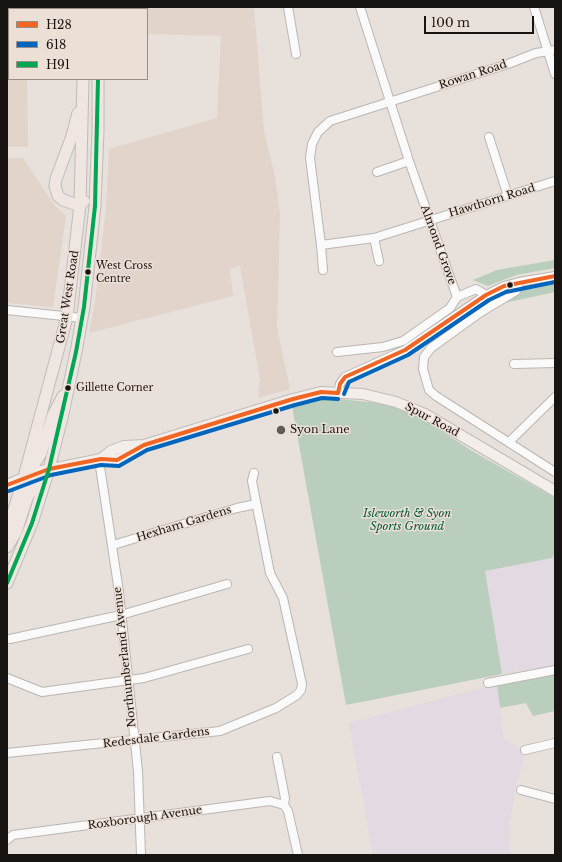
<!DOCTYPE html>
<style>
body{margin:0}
#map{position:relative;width:562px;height:862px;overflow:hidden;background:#e7e0db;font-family:"Libre Baskerville",serif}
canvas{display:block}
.frame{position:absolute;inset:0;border:8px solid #181411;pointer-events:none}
.legend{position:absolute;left:8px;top:8px;width:140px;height:72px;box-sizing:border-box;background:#ecdfd6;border:1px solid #978e87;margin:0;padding:5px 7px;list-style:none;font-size:12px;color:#181411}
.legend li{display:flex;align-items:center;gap:8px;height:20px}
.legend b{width:20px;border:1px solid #978e87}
.scale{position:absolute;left:424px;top:16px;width:110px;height:18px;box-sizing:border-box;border:2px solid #181411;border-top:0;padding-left:5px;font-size:12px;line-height:14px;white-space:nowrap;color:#181411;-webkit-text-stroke:3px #ecdfd6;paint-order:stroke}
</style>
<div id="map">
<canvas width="562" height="862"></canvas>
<div class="frame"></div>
<ul class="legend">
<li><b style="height:5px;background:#f26522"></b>H28</li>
<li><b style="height:5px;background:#0065bd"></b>618</li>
<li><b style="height:5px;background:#00a651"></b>H91</li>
</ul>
<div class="scale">100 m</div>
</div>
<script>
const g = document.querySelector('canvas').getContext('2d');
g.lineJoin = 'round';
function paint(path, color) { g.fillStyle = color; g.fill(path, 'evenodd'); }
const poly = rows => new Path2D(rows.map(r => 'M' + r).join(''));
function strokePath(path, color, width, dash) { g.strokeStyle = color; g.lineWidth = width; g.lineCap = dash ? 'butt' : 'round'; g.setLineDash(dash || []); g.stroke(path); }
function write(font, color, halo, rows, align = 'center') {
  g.font = font + ' "Libre Baskerville",serif'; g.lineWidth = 3; g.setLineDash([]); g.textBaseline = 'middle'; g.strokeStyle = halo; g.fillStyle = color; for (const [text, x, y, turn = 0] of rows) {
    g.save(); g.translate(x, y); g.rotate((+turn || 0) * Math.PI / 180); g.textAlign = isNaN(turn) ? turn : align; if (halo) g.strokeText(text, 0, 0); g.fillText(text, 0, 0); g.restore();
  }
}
paint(poly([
 [7,7,26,7,26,9,9,9,9,79,27,79,28,147,7,147],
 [146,7,254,7,264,131,275,176,280,214,277,328,290,389,258,398,260,380,240,266,230,269,233,296,89,333,95,303,106,209,109,149,217,118,221,36,147,34],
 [7,158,23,158,54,205,66,216,53,307,7,303]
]), '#e2d4ca');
paint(poly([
 [555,553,555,665,502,674,485,571,552,558],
 [497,684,504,739,522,750,524,760,515,789,509,827,510,855,373,855,349,723]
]), '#e2d9e2');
paint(poly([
 [555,260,555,268,516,275,488,286,473,280,497,270],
 [555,282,555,292,504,303,518,294,522,287],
 [339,399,388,404,420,417,472,451,555,498,555,553,552,558,485,571,502,674,346,705,292,406,306,400],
 [555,673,555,711,533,716,526,703,500,708,497,684]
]), '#b9cebc');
const minor = poly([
 [288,7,296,54],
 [360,7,409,161,457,297,476,289,486,295],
 [534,7,555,74],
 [555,50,536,53,508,64,330,121,318,132,312,144,310,158,321,245,374,238,555,181],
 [489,137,508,196],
 [377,172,409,161],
 [374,238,379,261],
 [321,245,323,270],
 [519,282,516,291,481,312,431,348,424,357,423,369,429,390,436,396,555,472],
 [7,310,82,318],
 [337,352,383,347,403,341,450,308,457,297],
 [514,364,555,363],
 [338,393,340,384,345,377,405,350,486,295,504,286,519,282,555,276],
 [509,442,555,397],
 [99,460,119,592,138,771,141,855],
 [113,545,237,508,256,504],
 [10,639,121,615,227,584],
 [7,678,42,692,144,678,248,649],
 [488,683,555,670],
 [525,750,555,743],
 [7,753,220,731,276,708,297,695,301,690,302,684,283,598,270,573,252,481,254,473],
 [277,757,285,798,284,805,288,811,298,855],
 [521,790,555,799],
 [7,840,13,835,270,801,284,805]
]);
const major = poly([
 [101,459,117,460,132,453,144,445],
 [7,485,37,472,101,459,111,451,124,446,144,445,293,399,321,392,363,394,396,402,425,414,555,491]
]);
const highway = poly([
 [81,7,81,9],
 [95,7,96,9],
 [78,113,72,136,56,179,55,186,58,196,63,200,74,204,80,205,84,201],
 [28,474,41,453,53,415,63,396],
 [7,532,24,477,67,317,80,205,83,79],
 [7,547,16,532,27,498,33,487,47,471],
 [7,583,32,523,49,469,62,418,76,352,84,307,95,206,98,131,98,79]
]);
strokePath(minor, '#bbb6b2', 10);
strokePath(major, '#bfbcba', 12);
strokePath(highway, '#bfbcba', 13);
strokePath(minor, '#fbfafa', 8);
strokePath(major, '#f4eeeb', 10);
strokePath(highway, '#efe5e1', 11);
strokePath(poly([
 [338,393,340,384,345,377,405,350,486,295,504,286,555,276],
 [7,485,49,469,101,459,117,460,144,445,293,399,321,392,338,393]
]), '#f26522', 4);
strokePath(poly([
 [344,394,349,382,408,355,489,300,506,292,555,282],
 [9,491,51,475,101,465,119,466,147,450,295,405,322,398,338,399]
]), '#0065bd', 4);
strokePath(poly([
 [7,583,32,523,49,469,76,352,84,307,95,206,98,79]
]), '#00a651', 4);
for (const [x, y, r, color] of [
 [88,272,3.5,"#181411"],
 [510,285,3.5,"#181411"],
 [68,388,3.5,"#181411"],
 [276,411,3.5,"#181411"],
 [281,430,5,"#605b58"]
]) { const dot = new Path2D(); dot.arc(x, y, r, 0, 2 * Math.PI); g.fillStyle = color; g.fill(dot); strokePath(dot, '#ecdfd6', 1.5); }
write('10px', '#181411', '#ecdfd6', [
 ["West Cross",96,266],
 ["Centre",96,279],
 ["Gillette Corner",76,388]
], 'left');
write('11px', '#181411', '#ecdfd6', [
 ["Rowan Road",473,75,-18],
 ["Hawthorn Road",492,201,-17],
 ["Almond Grove",438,245,70],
 ["Great West Road",68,297,-81],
 ["Spur Road",432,420,28],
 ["Hexham Gardens",184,524,-17],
 ["Northumberland Avenue",125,657,-96],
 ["Redesdale Gardens",156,738,-7],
 ["Roxborough Avenue",145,818,-8]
]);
write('11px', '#181411', '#ecdfd6', [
 ["Syon Lane",290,430]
], 'left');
write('italic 11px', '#005a31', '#ecdfd6', [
 ["Isleworth & Syon",407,514],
 ["Sports Ground",407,527]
]);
</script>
